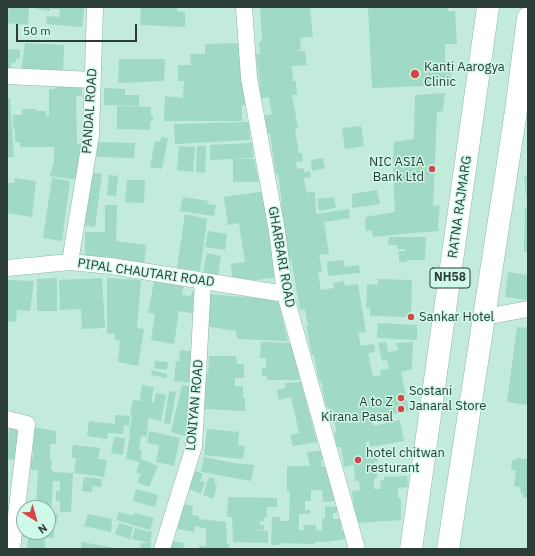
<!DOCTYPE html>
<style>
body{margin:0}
#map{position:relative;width:535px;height:556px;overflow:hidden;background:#c2ebdc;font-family:"IBM Plex Sans",sans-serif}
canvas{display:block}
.frame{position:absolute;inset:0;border:8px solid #2c3d37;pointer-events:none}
.north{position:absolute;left:16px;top:500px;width:40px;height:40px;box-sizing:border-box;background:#cff9e9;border:1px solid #8eaea2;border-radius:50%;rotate:143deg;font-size:11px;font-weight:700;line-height:16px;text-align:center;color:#2c3d37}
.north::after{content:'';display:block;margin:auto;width:14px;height:18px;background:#d64648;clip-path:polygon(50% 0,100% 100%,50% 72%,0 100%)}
.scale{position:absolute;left:16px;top:24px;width:121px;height:18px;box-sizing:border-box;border:2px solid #2c3d37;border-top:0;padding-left:5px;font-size:12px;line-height:14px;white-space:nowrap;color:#2c3d37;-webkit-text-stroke:3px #cff9e9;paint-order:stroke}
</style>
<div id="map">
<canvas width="535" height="556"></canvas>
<div class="frame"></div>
<div class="north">N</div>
<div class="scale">50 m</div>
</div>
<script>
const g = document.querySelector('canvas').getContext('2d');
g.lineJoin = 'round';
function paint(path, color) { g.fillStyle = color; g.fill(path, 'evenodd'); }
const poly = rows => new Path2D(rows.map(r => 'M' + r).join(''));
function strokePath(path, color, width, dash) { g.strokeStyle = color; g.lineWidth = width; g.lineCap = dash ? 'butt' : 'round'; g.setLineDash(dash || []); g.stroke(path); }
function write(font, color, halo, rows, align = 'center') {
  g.font = font + ' "IBM Plex Sans",sans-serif'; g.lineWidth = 3; g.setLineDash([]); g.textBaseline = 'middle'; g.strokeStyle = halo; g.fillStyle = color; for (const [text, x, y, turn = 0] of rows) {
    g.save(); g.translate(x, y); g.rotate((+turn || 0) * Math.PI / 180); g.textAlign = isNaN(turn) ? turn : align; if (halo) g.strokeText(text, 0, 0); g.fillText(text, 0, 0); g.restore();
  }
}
paint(poly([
 [9,7,29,7,28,25,7,23],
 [37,7,50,7,50,11,37,9],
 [52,7,84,7,82,27,46,24,47,16,59,17,60,9,52,9],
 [141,7,177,7,177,11,185,12,185,27,140,25],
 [260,7,310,7,313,37,300,38,301,50,291,51,305,51,307,65,292,66,293,81,296,81,297,95,292,95,298,128,295,129,299,153,302,153,303,161,296,162,297,169,304,168,304,172,310,171,311,177,304,178,305,185,307,193,315,191,316,214,349,209,350,218,324,222,329,254,319,255,322,271,318,272,321,290,334,288,333,283,344,281,345,286,358,284,366,332,358,333,361,346,374,344,375,352,368,353,373,377,381,375,380,370,389,369,387,360,382,361,378,343,386,342,388,352,398,350,396,343,413,342,412,369,401,372,409,411,371,418,373,426,400,420,404,441,370,447,369,441,366,442,368,454,376,453,378,462,374,462,374,468,377,468,377,478,374,479,374,489,381,489,380,481,384,480,384,477,407,476,408,487,398,488,398,498,401,498,401,520,356,523,352,491,360,490,359,481,355,481,354,465,344,467,341,447,337,447,334,433,337,432,335,425,329,407,326,407,321,381,319,381,314,355,312,355,306,326,308,326,305,309,300,310,291,259,289,260,280,204,282,204,278,174,276,175,270,133,267,134,263,116,272,114,269,97,261,98,258,69,256,54,260,54,259,42,262,41],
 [368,7,448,7,448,11,455,11,457,44,445,44,445,61,452,62,451,85,372,88],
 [25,43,64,45,63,74,21,73],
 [243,43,246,105,242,105,242,121,164,121,165,96,183,98,184,81,178,81,178,65,191,65,190,54,205,54,205,44],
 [7,49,20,50,20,59,16,59,15,63,11,63,11,74,7,74],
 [119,59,165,59,164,81,118,83],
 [55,85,82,85,82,96,76,96,77,144,83,144,79,180,50,176,54,161,54,147,20,147,20,142,15,142,15,129,13,129,13,115,22,115,22,109,36,109,36,111,46,111,46,116,49,116,49,89,55,89],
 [104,88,125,89,125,95,139,95,139,106,104,105],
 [445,93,443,111,437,112,433,206,440,205,438,226,439,231,412,233,373,237,372,230,366,231,365,217,395,212,393,166,394,142,414,139,415,95],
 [7,98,10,98,14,157,7,157],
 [117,106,151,107,151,116,153,116,153,121,150,121,150,130,117,129],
 [249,122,250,140,175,144,174,124],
 [361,126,364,146,345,149,342,128],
 [161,137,168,138,162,169,150,167,155,141,160,142],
 [97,142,135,143,134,158,97,157],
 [252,143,253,158,210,160,210,145],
 [179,146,195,147,193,172,177,170],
 [197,146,206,146,205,173,196,172],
 [323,158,325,168,312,171,311,160],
 [233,159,254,159,259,182,233,182],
 [88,172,102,174,95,227,81,225],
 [109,175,118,176,116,196,107,195],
 [528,175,528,206,527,206,524,176],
 [15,178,36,181,32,217,7,213,7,183,14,183],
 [52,178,70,181,62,241,43,238],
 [127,180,145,180,144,203,125,202],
 [377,190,380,204,352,208,352,194],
 [266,191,279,277,233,283,231,264,245,262,239,223,228,225,224,197],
 [183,197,208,201,207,204,216,205,214,216,180,211],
 [334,197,336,208,319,211,317,199],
 [105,205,117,205,116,241,146,245,144,268,85,260,85,232,105,232],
 [525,208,528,208,528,252,524,252],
 [185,214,207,219,200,271,177,268],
 [208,231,227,234,225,250,205,247],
 [389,237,426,237,425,260,407,260,407,262,399,262,399,251,405,251,405,249,397,249,397,245,388,245],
 [207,253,221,256,218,275,203,272],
 [344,260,344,267,359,265,360,273,328,276,327,262],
 [508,272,528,275,528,300,505,297],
 [57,278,57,311,37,311,37,279],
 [102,278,105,328,82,329,81,309,60,310,59,280],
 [107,278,141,280,137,328,144,329,138,366,118,362,120,341,115,340,115,334,107,333],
 [378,279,412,280,411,317,370,316,370,308,366,308,367,284,378,285],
 [7,280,34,281,30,311,17,310,16,322,7,321],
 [154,281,184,286,182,295,191,296,192,291,199,292,196,314,179,311,174,344,151,340,155,314,148,313],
 [208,294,278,300,288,341,237,339,236,331,204,326],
 [378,323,417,325,417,340,377,338],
 [517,327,528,328,528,405,507,402],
 [261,342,293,343,300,380,267,380,267,376,262,376,262,368,266,368,266,358,260,358],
 [180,350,197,352,194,383,174,381,176,361,179,362],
 [209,356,236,356,237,364,244,364,244,378,235,378,235,386,243,386,243,398,245,398,245,411,203,409,204,374,208,374],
 [155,361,168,362,167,370,154,368],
 [152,370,167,374,166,378,151,375],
 [301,382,317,442,293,446,290,435,299,433,291,397,279,400,277,390,286,388,285,383],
 [142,385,154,387,151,402,154,403,156,393,166,395,161,421,148,418,147,437,141,436,139,449,142,450,140,462,126,459,130,434,129,434,132,417,130,415,133,400,140,401,141,397,140,397],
 [182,385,194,387,189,437,171,432],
 [169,391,176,392,170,424,164,423],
 [115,415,130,416,129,426,124,425,123,434,108,433,107,439,87,436,89,421,115,424],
 [33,427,56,431,56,444,50,444,50,459,52,459,51,470,53,470,53,472,73,473,71,512,60,512,60,501,56,501,56,491,60,491,60,481,53,481,51,512,48,512,48,508,36,508,38,470,31,470,31,458,33,458],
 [9,428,23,429,16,460,7,459],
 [207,429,239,432,238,445,245,446,243,459,204,455],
 [149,431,180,438,174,466,156,462,159,445,147,443],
 [114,437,125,438,123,455,111,453],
 [73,445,100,448,98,459,107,460,104,477,74,473,76,458,71,458],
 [324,450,326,458,321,460,322,467,329,467,336,501,323,502,322,490,311,490,311,501,305,501,305,510,310,510,310,514,299,514,299,530,304,530,303,525,316,525,316,530,322,531,322,518,325,519,325,506,337,507,337,513,333,513,333,519,342,519,341,531,345,531,345,539,325,542,315,542,315,544,279,543,279,545,271,545,272,517,280,517,280,521,289,521,290,492,287,492,287,466,310,466,307,452],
 [204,457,234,463,254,465,251,481,201,472],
 [516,458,528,459,528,498,523,497,523,493,520,492,521,487,514,486,516,470,511,470,512,460,516,460],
 [141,459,158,466,149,487,137,482,141,474,136,472],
 [192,470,203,474,200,481,205,482,201,494,187,488],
 [84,477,102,479,101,487,93,486,92,492,82,491],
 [209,477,215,479,214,483,217,485,213,499,203,495],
 [136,489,158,495,155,507,133,501],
 [228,497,277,498,277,507,267,507,267,517,264,517,264,521,260,521,260,525,264,525,264,530,248,530,268,531,268,543,233,542,232,517,227,517],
 [183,504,193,506,192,515,199,516,199,519,226,522,227,544,229,544,229,549,199,549,199,546,206,546,206,529,195,526,194,532,178,529],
 [119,512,133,516,134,513,154,518,150,530,116,520],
 [50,513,58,514,57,523,50,522],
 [88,514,112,519,111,532,84,526],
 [119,523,133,527,130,539,115,534],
 [21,527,24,528,24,532,48,532,48,529,54,529,54,538,45,538,45,549,27,549,28,538,22,537],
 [135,528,152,532,150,543,132,539],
 [171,541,184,543,183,549,169,549],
 [82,542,115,548,115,549,81,549],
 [141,543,151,543,150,549,140,549]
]), '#a0d9c5');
const minor = poly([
 [244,7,249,78,277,231,285,294,357,549],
 [7,76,92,80],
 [70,262,91,135,95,7],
 [7,268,70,262,111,266,285,294],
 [484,317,528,309],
 [7,419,27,424,12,549],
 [162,549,194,446,203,281]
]);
const trunk = poly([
 [411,549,488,7],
 [448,549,516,111,528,18]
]);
strokePath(minor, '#8eb6a8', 17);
strokePath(trunk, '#8eb6a8', 23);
strokePath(minor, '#fff', 16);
strokePath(trunk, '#fff', 22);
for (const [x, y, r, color] of [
 [415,74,5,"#d64648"],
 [432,169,4,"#d64648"],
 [411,317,4,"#d64648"],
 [401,398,4,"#d64648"],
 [401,409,4,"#d64648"],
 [358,460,4,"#d64648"]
]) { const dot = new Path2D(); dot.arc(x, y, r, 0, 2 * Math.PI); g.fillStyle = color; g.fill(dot); strokePath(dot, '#cff9e9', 1.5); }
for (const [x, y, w] of [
 [450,278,40]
]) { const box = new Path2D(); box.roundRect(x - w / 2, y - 10, w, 20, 3); g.fillStyle = '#cff9e9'; g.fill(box); strokePath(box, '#2c3d37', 1); }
write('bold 12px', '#2c3d37', null, [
 ["NH58",450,278]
]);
write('13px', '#2c3d37', '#cff9e9', [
 ["Kanti Aarogya",424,67],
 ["Clinic",424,82],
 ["NIC ASIA",424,162,"right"],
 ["Bank Ltd",424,177,"right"],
 ["Sankar Hotel",419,317],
 ["Sostani",409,391],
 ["Janaral Store",409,406],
 ["A to Z",393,402,"right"],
 ["Kirana Pasal",393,417,"right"],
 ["hotel chitwan",366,453],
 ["resturant",366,468]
], 'left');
write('13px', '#2c3d37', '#cff9e9', [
 ["PANDAL ROAD",90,111,-86],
 ["RATNA RAJMARG",460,207,-82],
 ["GHARBARI ROAD",281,257,80],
 ["PIPAL CHAUTARI ROAD",146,273,8],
 ["LONIYAN ROAD",195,405,-85]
]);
</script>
